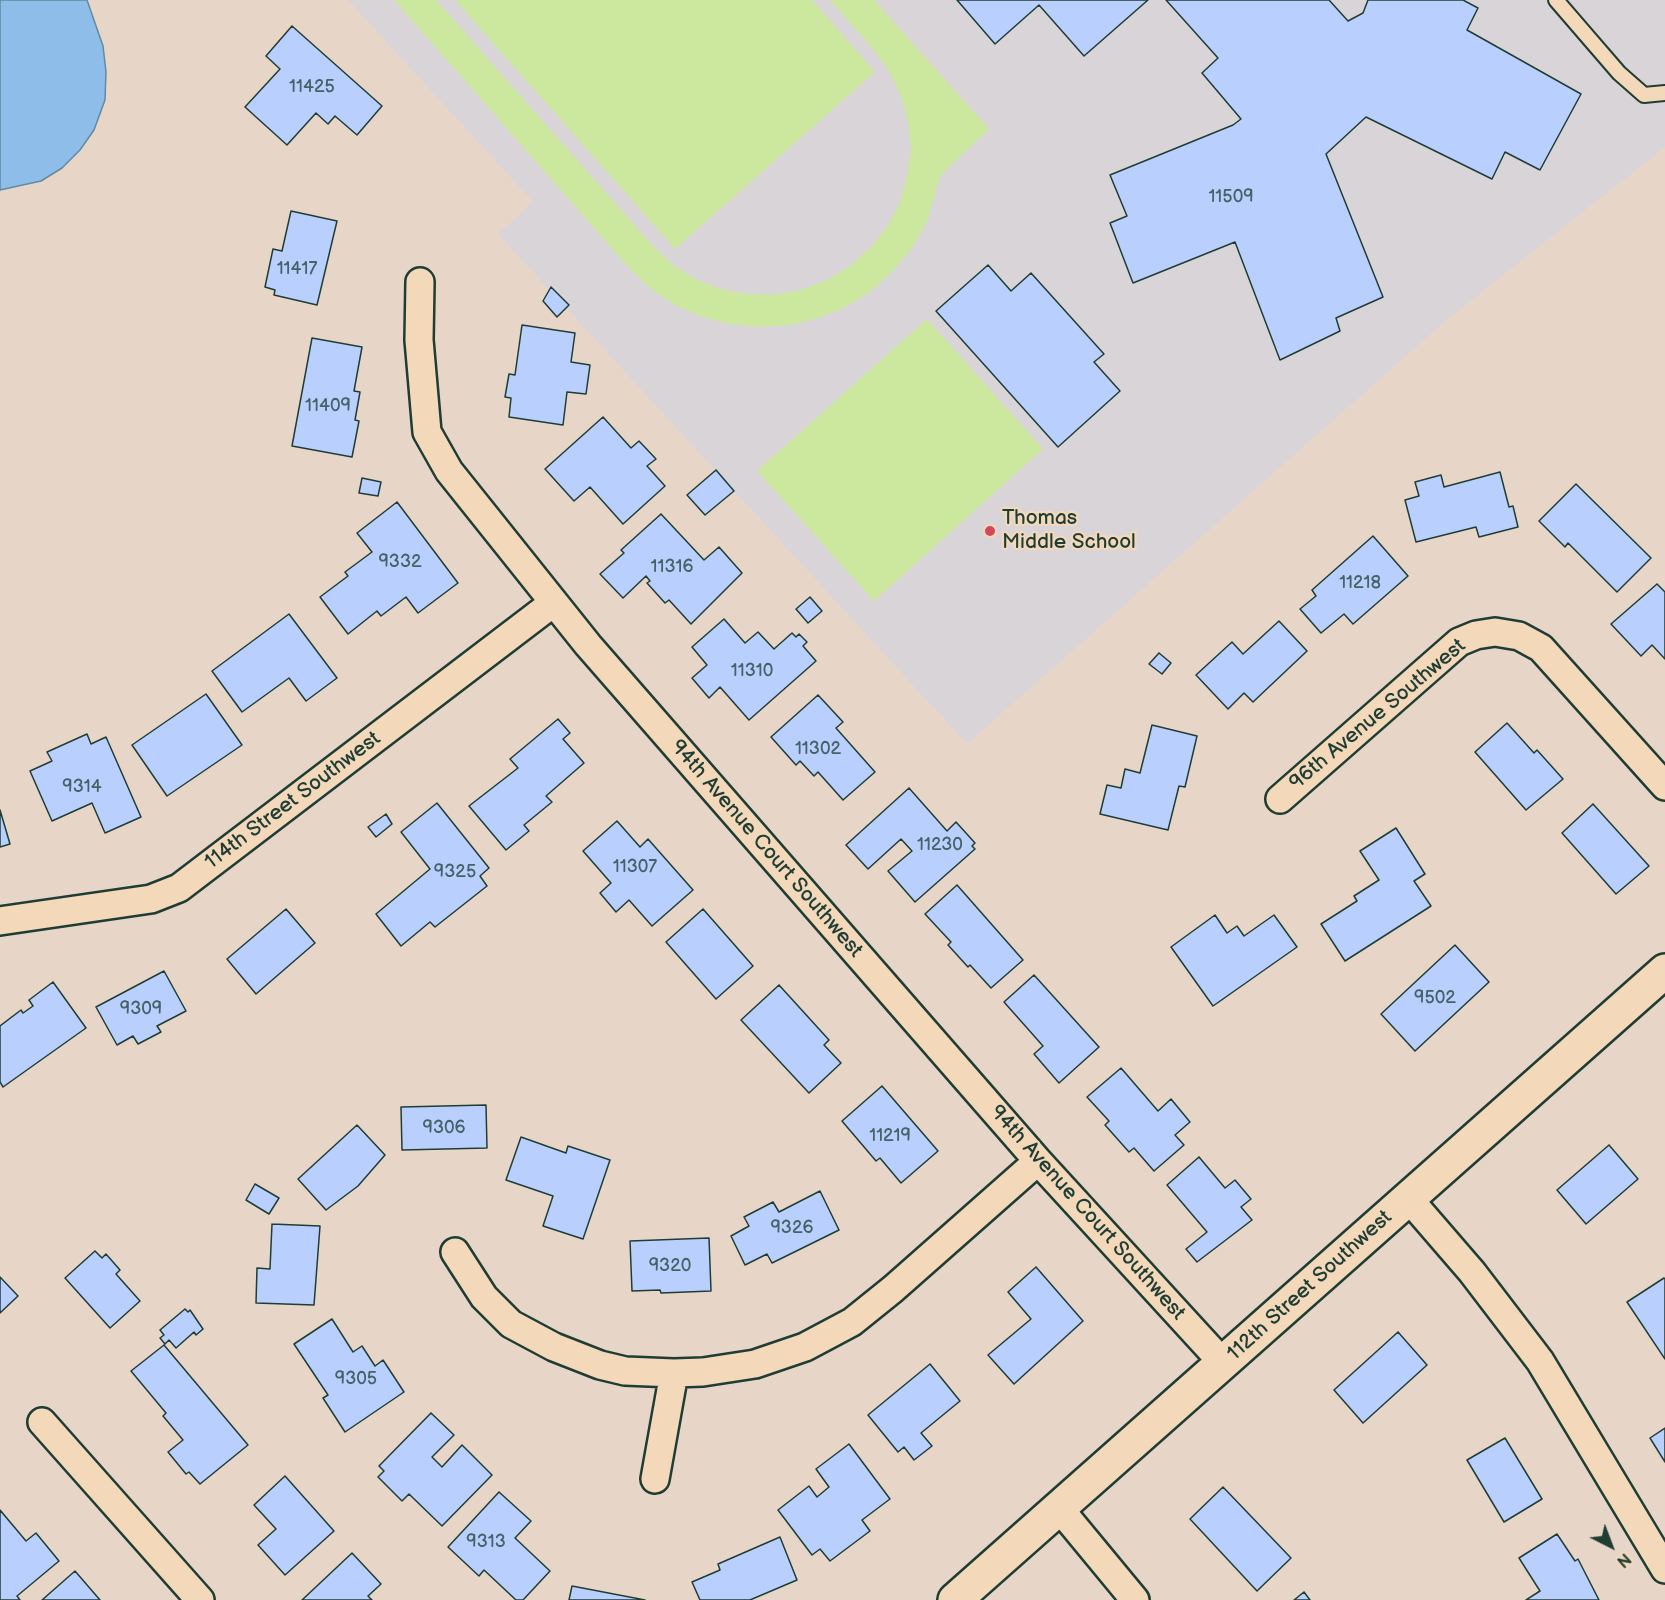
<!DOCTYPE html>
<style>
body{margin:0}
#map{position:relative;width:1665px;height:1600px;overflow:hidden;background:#e7d6c8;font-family:"Balsamiq Sans",sans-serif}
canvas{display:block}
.north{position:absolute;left:1581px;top:1516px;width:60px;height:60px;-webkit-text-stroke:4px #f3d8ba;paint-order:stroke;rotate:138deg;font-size:16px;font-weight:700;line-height:24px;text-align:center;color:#1f3d34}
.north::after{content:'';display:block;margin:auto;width:21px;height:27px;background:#1f3d34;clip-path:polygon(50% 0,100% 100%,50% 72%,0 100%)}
</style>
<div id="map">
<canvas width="1665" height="1600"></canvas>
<div class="north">N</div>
</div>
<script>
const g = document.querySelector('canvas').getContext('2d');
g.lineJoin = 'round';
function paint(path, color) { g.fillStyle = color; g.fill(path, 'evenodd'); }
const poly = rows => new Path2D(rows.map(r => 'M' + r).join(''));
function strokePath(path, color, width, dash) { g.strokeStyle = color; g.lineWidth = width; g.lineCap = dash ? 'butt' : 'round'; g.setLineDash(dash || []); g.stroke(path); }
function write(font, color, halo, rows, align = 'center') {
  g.font = font + ' "Balsamiq Sans",sans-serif'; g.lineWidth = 4.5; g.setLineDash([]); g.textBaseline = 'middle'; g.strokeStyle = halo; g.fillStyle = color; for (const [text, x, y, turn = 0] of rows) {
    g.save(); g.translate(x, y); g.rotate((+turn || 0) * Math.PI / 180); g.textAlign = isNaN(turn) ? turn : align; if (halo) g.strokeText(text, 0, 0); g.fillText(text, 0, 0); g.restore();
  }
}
paint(poly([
 [348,0,1665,0,1665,147,1449,318,967,744,498,234,533,202]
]), '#d9d4d8');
paint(poly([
 [394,0,436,0,652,245,672,264,695,279,720,289,747,294,774,295,801,290,827,280,850,266,870,248,887,227,900,203,907,176,911,149,908,122,901,96,889,71,873,49,830,0,874,0,989,129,940,176,927,222,912,248,893,271,871,291,846,307,818,318,790,325,760,327,730,324,702,317,675,305,650,288,629,268],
 [455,0,812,0,875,72,675,249],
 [927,319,1043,449,874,601,757,471]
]), '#cce89f');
const water = poly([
 [0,0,87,0,103,46,106,72,105,100,94,130,80,150,62,168,41,181,0,190,0,0]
]);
paint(water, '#8fbde9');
strokePath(water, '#628aa1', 1.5);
const building = poly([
 [957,0,1148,0,1084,56,1039,5,995,44,957,0],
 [1166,0,1329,0,1348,21,1363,13,1368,0,1463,0,1478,8,1467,30,1581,94,1540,170,1505,152,1492,179,1366,117,1326,154,1383,297,1336,318,1340,331,1280,360,1235,242,1133,283,1110,223,1127,216,1110,175,1233,125,1241,119,1202,73,1218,58,1166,0],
 [292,26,382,106,357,135,335,116,328,124,316,113,287,145,245,107,280,69,266,56,292,26],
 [291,211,337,221,317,305,274,295,275,290,265,287,273,249,282,251,291,211],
 [988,265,1011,291,1031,273,1104,354,1094,362,1120,391,1058,447,936,311,988,265],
 [551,287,569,305,557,317,543,301,551,287],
 [522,325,575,333,571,362,590,365,586,394,567,392,563,425,509,417,511,398,505,397,509,374,515,375,522,325],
 [312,338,362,347,354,391,360,392,355,420,359,421,352,457,292,446,312,338],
 [603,417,631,448,639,441,656,459,647,466,665,486,623,524,590,487,574,501,545,469,603,417],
 [716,470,734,491,705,515,687,495,716,470],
 [1500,472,1509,507,1513,506,1518,527,1479,537,1476,527,1416,542,1405,500,1419,496,1415,482,1441,475,1444,487,1500,472],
 [362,478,381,482,378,496,359,493,362,478],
 [1576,484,1651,558,1617,592,1568,543,1565,547,1539,521,1576,484],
 [397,502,458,583,418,613,406,597,381,616,377,611,348,634,320,597,348,576,345,572,372,552,357,533,397,502],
 [661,514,704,560,719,547,742,573,691,624,669,600,665,603,647,583,650,581,646,576,623,598,600,574,624,553,621,550,661,514],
 [1373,536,1408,576,1353,624,1344,614,1321,633,1300,609,1316,596,1312,590,1373,536],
 [1657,584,1665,592,1665,659,1652,645,1641,656,1611,624,1657,584],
 [810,597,822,611,808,623,796,609,810,597],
 [289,614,337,678,306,701,289,678,242,712,212,671,289,614],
 [724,619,745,643,758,632,774,649,792,633,796,637,799,634,807,642,803,646,816,661,749,720,720,687,709,698,692,678,707,665,692,647,724,619],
 [1279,621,1307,651,1253,702,1244,693,1228,709,1196,675,1232,642,1243,654,1279,621],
 [1159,653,1171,663,1162,674,1149,664,1159,653],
 [206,694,242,745,167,796,132,745,206,694],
 [818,695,843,722,836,728,875,772,843,800,818,772,814,776,800,761,796,765,771,737,818,695],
 [558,719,570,733,563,739,584,763,546,796,552,802,524,825,529,831,506,850,469,806,518,768,510,759,558,719],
 [1507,723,1534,753,1537,750,1563,779,1526,810,1475,752,1507,723],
 [1152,725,1197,736,1185,787,1179,786,1168,830,1100,814,1107,785,1121,788,1125,769,1140,773,1152,725],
 [87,734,91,744,106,737,141,817,105,833,92,803,52,821,30,771,52,761,47,752,87,734],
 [909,788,947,831,956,822,975,843,972,846,975,849,915,902,888,871,912,851,901,839,868,869,846,845,909,788],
 [437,803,489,868,480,876,487,886,435,927,430,922,401,946,376,914,430,869,401,832,437,803],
 [1593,804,1649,866,1616,894,1562,833,1593,804],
 [0,810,10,844,0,847,0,810],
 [386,814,392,824,376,837,368,827,386,814],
 [617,821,640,847,648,839,693,890,652,926,629,900,616,912,600,893,611,883,583,851,617,821],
 [1396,828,1425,874,1414,881,1431,906,1345,961,1321,924,1357,901,1354,896,1379,880,1360,851,1396,828],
 [957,885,1023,960,991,988,970,965,968,967,948,945,951,942,925,914,957,885],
 [286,909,315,943,256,994,227,959,286,909],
 [703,909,753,966,716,999,666,942,703,909],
 [1215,915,1227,933,1237,926,1244,936,1274,915,1297,947,1213,1006,1171,947,1215,915],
 [1455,945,1489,982,1415,1051,1381,1014,1455,945],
 [164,971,186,1011,157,1026,161,1032,138,1044,133,1036,117,1045,96,1007,164,971],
 [1034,975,1099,1047,1059,1083,1034,1054,1043,1046,1004,1002,1034,975],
 [53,982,86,1028,3,1087,0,1082,0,1026,21,1010,23,1013,33,1006,29,1000,53,982],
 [779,985,829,1040,824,1045,841,1063,809,1093,741,1020,779,985],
 [1121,1068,1158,1111,1171,1099,1190,1122,1175,1135,1184,1145,1154,1171,1134,1148,1129,1152,1105,1125,1109,1121,1087,1097,1121,1068],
 [882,1086,938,1151,901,1183,880,1158,876,1161,842,1121,882,1086],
 [486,1105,487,1148,402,1150,401,1107,486,1105],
 [357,1125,385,1155,358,1186,326,1210,298,1179,357,1125],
 [521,1137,566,1153,568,1146,610,1160,583,1239,543,1226,553,1196,506,1180,521,1137],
 [1609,1145,1638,1179,1586,1224,1557,1190,1609,1145],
 [1199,1157,1225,1188,1235,1180,1251,1199,1241,1207,1252,1220,1197,1262,1186,1249,1207,1232,1167,1185,1199,1157],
 [255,1184,279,1198,269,1214,246,1200,255,1184],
 [820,1191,839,1230,772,1263,767,1254,745,1265,731,1236,749,1226,744,1217,773,1202,779,1212,820,1191],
 [272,1224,320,1226,314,1305,256,1303,257,1268,270,1269,272,1224],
 [709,1238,711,1291,661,1293,660,1290,632,1291,630,1241,709,1238],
 [95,1251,102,1258,106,1254,120,1270,116,1274,140,1301,110,1328,65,1278,95,1251],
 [1036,1267,1083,1321,1014,1384,988,1355,1031,1319,1008,1292,1036,1267],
 [0,1277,18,1296,0,1313,0,1277],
 [1664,1278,1665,1279,1665,1359,1627,1302,1664,1278],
 [185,1309,188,1312,190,1310,203,1329,196,1335,194,1332,176,1348,169,1340,165,1344,160,1338,164,1335,160,1330,185,1309],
 [332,1319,353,1352,362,1346,375,1366,383,1360,404,1392,345,1432,323,1398,328,1395,294,1344,332,1319],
 [1398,1332,1427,1365,1363,1423,1334,1390,1398,1332],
 [164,1345,248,1445,200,1484,189,1472,186,1474,168,1452,183,1440,163,1416,166,1413,131,1371,164,1345],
 [930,1364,960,1401,921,1433,932,1446,914,1460,904,1447,898,1452,868,1415,930,1364],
 [431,1413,454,1435,432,1457,442,1467,462,1445,492,1475,442,1526,409,1494,402,1501,378,1477,384,1471,379,1466,431,1413],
 [1665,1428,1665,1462,1650,1438,1665,1428],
 [1505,1438,1542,1499,1504,1522,1467,1460,1505,1438],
 [849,1444,890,1499,862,1520,870,1531,830,1561,820,1549,812,1555,778,1510,809,1486,817,1497,829,1487,816,1469,849,1444],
 [285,1476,334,1531,285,1575,258,1545,276,1529,254,1505,285,1476],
 [1223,1487,1291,1558,1257,1591,1190,1519,1223,1487],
 [499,1492,531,1521,515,1538,550,1571,523,1600,516,1600,484,1570,479,1576,448,1547,499,1492],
 [0,1510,26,1541,36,1533,59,1561,17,1596,20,1600,0,1600,0,1510],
 [1557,1534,1575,1561,1578,1559,1599,1600,1526,1600,1540,1591,1519,1558,1557,1534],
 [780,1537,797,1580,750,1600,700,1600,692,1582,720,1570,718,1564,780,1537],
 [352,1553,381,1584,368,1596,372,1600,302,1600,352,1553],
 [75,1571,100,1600,42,1600,75,1571],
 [572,1586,645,1600,569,1600,572,1586],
 [1304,1592,1310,1600,1294,1600,1304,1592]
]);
paint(building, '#b9d0ff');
strokePath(building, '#1f3d34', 1.5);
const lane = poly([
 [1556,0,1619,73,1644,95,1665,93]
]);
const street = poly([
 [420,282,419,340,427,432,449,471,588,645,1038,1161,1223,1363],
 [1280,799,1459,642,1476,635,1495,632,1519,636,1541,648,1665,786],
 [0,921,151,899,179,888,553,603],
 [1409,1199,1472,1272,1540,1361,1665,1569],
 [455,1252,484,1297,511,1324,554,1347,600,1365,625,1371,674,1373,703,1372,755,1364,805,1347,852,1322,893,1289,1038,1161],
 [42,1422,200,1600],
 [655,1479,674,1373],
 [1059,1508,1135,1600]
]);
const secondary = poly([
 [955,1600,1665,971]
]);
strokePath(lane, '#1f3d34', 18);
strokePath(street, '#1f3d34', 32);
strokePath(secondary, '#1f3d34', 38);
strokePath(lane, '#f3d8ba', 14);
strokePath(street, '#f3d8ba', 27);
strokePath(secondary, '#f3d8ba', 33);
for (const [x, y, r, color] of [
 [990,531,6,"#d1495b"]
]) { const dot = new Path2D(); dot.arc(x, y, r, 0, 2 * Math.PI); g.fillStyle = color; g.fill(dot); strokePath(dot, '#f3d8ba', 2); }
write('18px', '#466267', null, [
 ["11425",312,87],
 ["11509",1231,197],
 ["11417",297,269],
 ["11409",328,406],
 ["9332",400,562],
 ["11316",672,567],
 ["11218",1360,583],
 ["11310",752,671],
 ["11302",818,749],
 ["9314",82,787],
 ["11230",940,845],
 ["11307",635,867],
 ["9325",455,872],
 ["9502",1435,998],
 ["9309",141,1009],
 ["9306",444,1128],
 ["11219",890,1136],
 ["9326",792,1228],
 ["9320",670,1266],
 ["9305",356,1379],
 ["9313",486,1542]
]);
write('21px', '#1f3d34', '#f3d8ba', [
 ["Thomas",1002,519],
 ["Middle School",1002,543]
], 'left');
write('21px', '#1f3d34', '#f3d8ba', [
 ["96th Avenue Southwest",1378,715,-40],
 ["114th Street Southwest",293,801,-37],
 ["94th Avenue Court Southwest",766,849,49],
 ["94th Avenue Court Southwest",1087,1213,48],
 ["112th Street Southwest",1310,1286,-42]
]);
</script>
